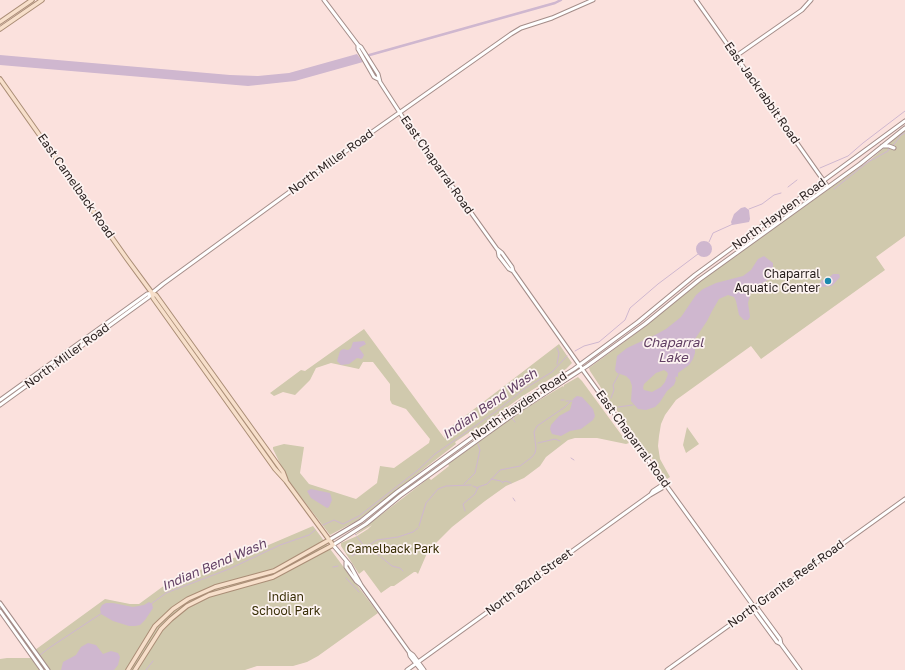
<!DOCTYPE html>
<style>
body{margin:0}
canvas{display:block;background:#fbe1dd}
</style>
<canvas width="905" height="670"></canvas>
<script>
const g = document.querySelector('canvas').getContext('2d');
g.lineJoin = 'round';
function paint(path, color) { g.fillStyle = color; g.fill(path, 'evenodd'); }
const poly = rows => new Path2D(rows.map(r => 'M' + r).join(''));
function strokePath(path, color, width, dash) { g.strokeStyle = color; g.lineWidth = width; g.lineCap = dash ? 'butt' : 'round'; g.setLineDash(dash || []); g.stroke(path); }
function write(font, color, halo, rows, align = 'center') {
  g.font = font + ' "Golos Text",sans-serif'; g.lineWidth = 3.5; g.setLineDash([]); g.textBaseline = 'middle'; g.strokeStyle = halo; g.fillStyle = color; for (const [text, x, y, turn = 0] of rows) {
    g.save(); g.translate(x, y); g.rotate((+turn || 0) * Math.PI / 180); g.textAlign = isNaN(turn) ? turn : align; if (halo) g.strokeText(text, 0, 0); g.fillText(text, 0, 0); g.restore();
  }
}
paint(poly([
 [905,130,905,236,876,257,885,270,761,359,751,346,676,400,665,415,661,424,659,436,658,446,660,459,670,477,667,479,607,397,590,371,589,368,643,328,697,283,870,160],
 [364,329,445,439,444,432,559,344,572,363,566,369,521,397,475,431,470,432,455,442,456,444,358,520,330,535,288,480,273,449,273,447,284,444,304,447,300,473,309,484,356,499,377,483,380,466,394,468,429,443,430,439,406,409,392,404,390,400,390,384,373,362,363,362,359,369,331,363,316,368,310,380,295,395,283,392,274,396,270,393,301,370,305,371],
 [578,377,582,381,623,437,625,437,629,443,626,444,597,438,575,438,568,440,546,457,540,466,524,478,506,486,485,501,452,527,428,551,418,574,416,572,414,572,394,586,391,586,381,593,364,570,359,574,341,546,341,543,357,536,368,529,372,525,356,535,356,534,429,478,431,480,449,466,448,464,483,439,512,418,514,420,513,418,528,407,556,390,563,386,564,387,564,385],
 [687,427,699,444,686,453,683,445],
 [313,526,378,613,318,656,307,662,293,666,257,666,245,670,50,670,35,650,105,599,130,604,139,604,169,582,172,586,189,575,218,562,245,555],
 [7,658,31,658,40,670,0,670,0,659]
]), '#d0c9ad');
paint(poly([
 [357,54,363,62,295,81,248,86,0,65,0,55,230,75,258,76,289,73],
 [745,207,749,210,750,219,749,222,732,225,731,222,734,214,741,208],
 '696 249a8 8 0 1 1 16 0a8 8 0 1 1-16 0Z',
 [764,256,773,263,773,270,768,280,757,286,751,292,748,303,750,317,748,320,744,320,739,315,736,301,734,297,728,295,719,299,712,311,707,321,695,339,695,353,693,359,689,365,678,373,678,378,677,376,675,378,676,380,674,385,667,391,660,402,655,407,646,410,638,409,631,401,632,386,630,380,626,376,617,373,615,370,617,356,627,348,655,335,666,329,681,317,696,295,703,289,716,283,743,276,751,270,758,259],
 [664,370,667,372,668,374,665,382,661,387,652,392,644,390,643,388,644,384,656,373],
 [833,274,839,274,840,277,832,286,821,287,819,285,822,280,826,280],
 [364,341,366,344,359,348,364,355,362,359,357,358,349,364,341,365,337,361,340,351,343,349,348,350,351,348,353,342],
 [577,396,582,397,593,409,595,416,593,420,581,429,570,431,561,436,552,434,550,429,551,425,559,416,570,410,573,399],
 [311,489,330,493,332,500,329,507,327,508,311,498,307,491],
 [149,602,152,604,153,608,145,620,140,625,135,626,129,626,113,621,101,614,100,609,102,605,106,603,113,603,133,607,144,605],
 [88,643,96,645,103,654,111,651,118,653,120,657,118,665,114,670,61,670,63,662,76,655,81,647]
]), '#cfb7cf');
strokePath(poly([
 [892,146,895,143,901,135,905,133],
 [820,168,848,156,863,143,905,111],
 [788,187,797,180],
 [834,189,868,162,888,151,889,148],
 [749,209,762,204,774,195,781,193],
 [709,242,713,233,733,224],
 [557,348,559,353,557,364],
 [575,351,584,346,599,342,625,320,630,308,658,284,698,254],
 [611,398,614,390,613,385,619,374],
 [561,400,564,400],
 [566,401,571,401],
 [618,407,633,405],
 [512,418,515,422],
 [538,443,555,439,560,441],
 [571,458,574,460],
 [491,479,501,481,503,483],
 [503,482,506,481,511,483],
 [464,484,475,473,480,450,478,444],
 [473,486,478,488],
 [513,498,515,501],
 [465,511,463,504,475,494,478,487,487,484,500,470,520,466,532,457,535,453,536,448,534,432,537,426,565,407,571,401,573,401],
 [323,525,334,520,343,524,359,516,418,470,435,454,498,410,524,389,552,372,567,356],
 [419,526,426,503,438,489,446,486,471,485],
 [355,534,356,535],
 [357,537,365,547],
 [369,544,379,556],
 [352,556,377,540,398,537,413,532,418,528],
 [381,557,392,566,400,568,403,571],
 [333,567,338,566],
 [346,578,359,592],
 [151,604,166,593,229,569,280,545,309,535,315,530],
 [35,659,49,648,102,613],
 [146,670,153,661]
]), '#cfb7cf', 1);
strokePath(poly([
 [366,56,555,3,561,0]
]), '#cfb7cf', 2.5);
const secondary = poly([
 [324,0,358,45,361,47,378,74,380,82,402,116,497,249,502,253,512,267,513,271,585,373,752,604,755,612,777,642,781,644],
 [696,0,828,187],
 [358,45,358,49,374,77,378,79],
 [736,56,802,10,811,0],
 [882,146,889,146,894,148],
 [498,250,499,256,509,269,513,271],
 [0,400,147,294,152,293],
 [0,405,149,297,152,293,163,284,372,132,511,34,521,28,552,18,593,0],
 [651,494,653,491,665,483],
 [329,540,361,521,397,492,521,402,574,369,604,347,638,322,695,275,905,121],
 [346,562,346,567,356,581,361,585,409,652,413,655,424,670],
 [361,585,350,565,333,545,366,524,400,496,521,409,587,366,645,324,699,280,860,164,905,128],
 [0,603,48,670],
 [754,607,758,609,780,639,781,644,800,670],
 [0,611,42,670],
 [409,652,410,656,421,670],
 [407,670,650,495,662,488,665,483],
 [667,670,905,499]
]);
const primary = poly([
 [0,22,32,0],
 [0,29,42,0],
 [0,79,127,259,152,293,156,295,283,472,286,480],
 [128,670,155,626,173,609,188,599,215,587,274,571,329,540],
 [135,670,161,629,171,619,187,606,209,595,273,577,333,545,286,481,275,469,153,298,152,293]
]);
strokePath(secondary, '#a48d89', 5);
strokePath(primary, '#aa8d76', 5.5);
strokePath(secondary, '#fff', 3);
strokePath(primary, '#f7dfca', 3.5);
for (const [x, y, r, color] of [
 [828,281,4,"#1a89af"]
]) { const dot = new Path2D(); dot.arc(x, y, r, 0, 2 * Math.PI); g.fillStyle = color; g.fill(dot); strokePath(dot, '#fdf3f1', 1.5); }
write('12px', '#271e1d', '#fdf3f1', [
 ["East Jackrabbit Road",762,93,55],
 ["North Miller Road",331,162,-36],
 ["East Chaparral Road",437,165,55],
 ["East Camelback Road",76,186,55],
 ["North Hayden Road",779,214,-36],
 ["North Miller Road",67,356,-36],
 ["North Hayden Road",519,406,-34],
 ["East Chaparral Road",633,439,54],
 ["North 82nd Street",529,582,-36],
 ["North Granite Reef Road",786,584,-36]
]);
write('12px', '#271e1d', '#fdf3f1', [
 ["Chaparral",820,274],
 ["Aquatic Center",820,288]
], 'right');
write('12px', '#372d05', '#fdf3f1', [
 ["Camelback Park",393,549],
 ["Indian",286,597],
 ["School Park",286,611]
]);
write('italic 13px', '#624064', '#fdf3f1', [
 ["Chaparral",673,343],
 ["Lake",673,358],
 ["Indian Bend Wash",490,404,-35],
 ["Indian Bend Wash",214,565,-23]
]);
</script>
